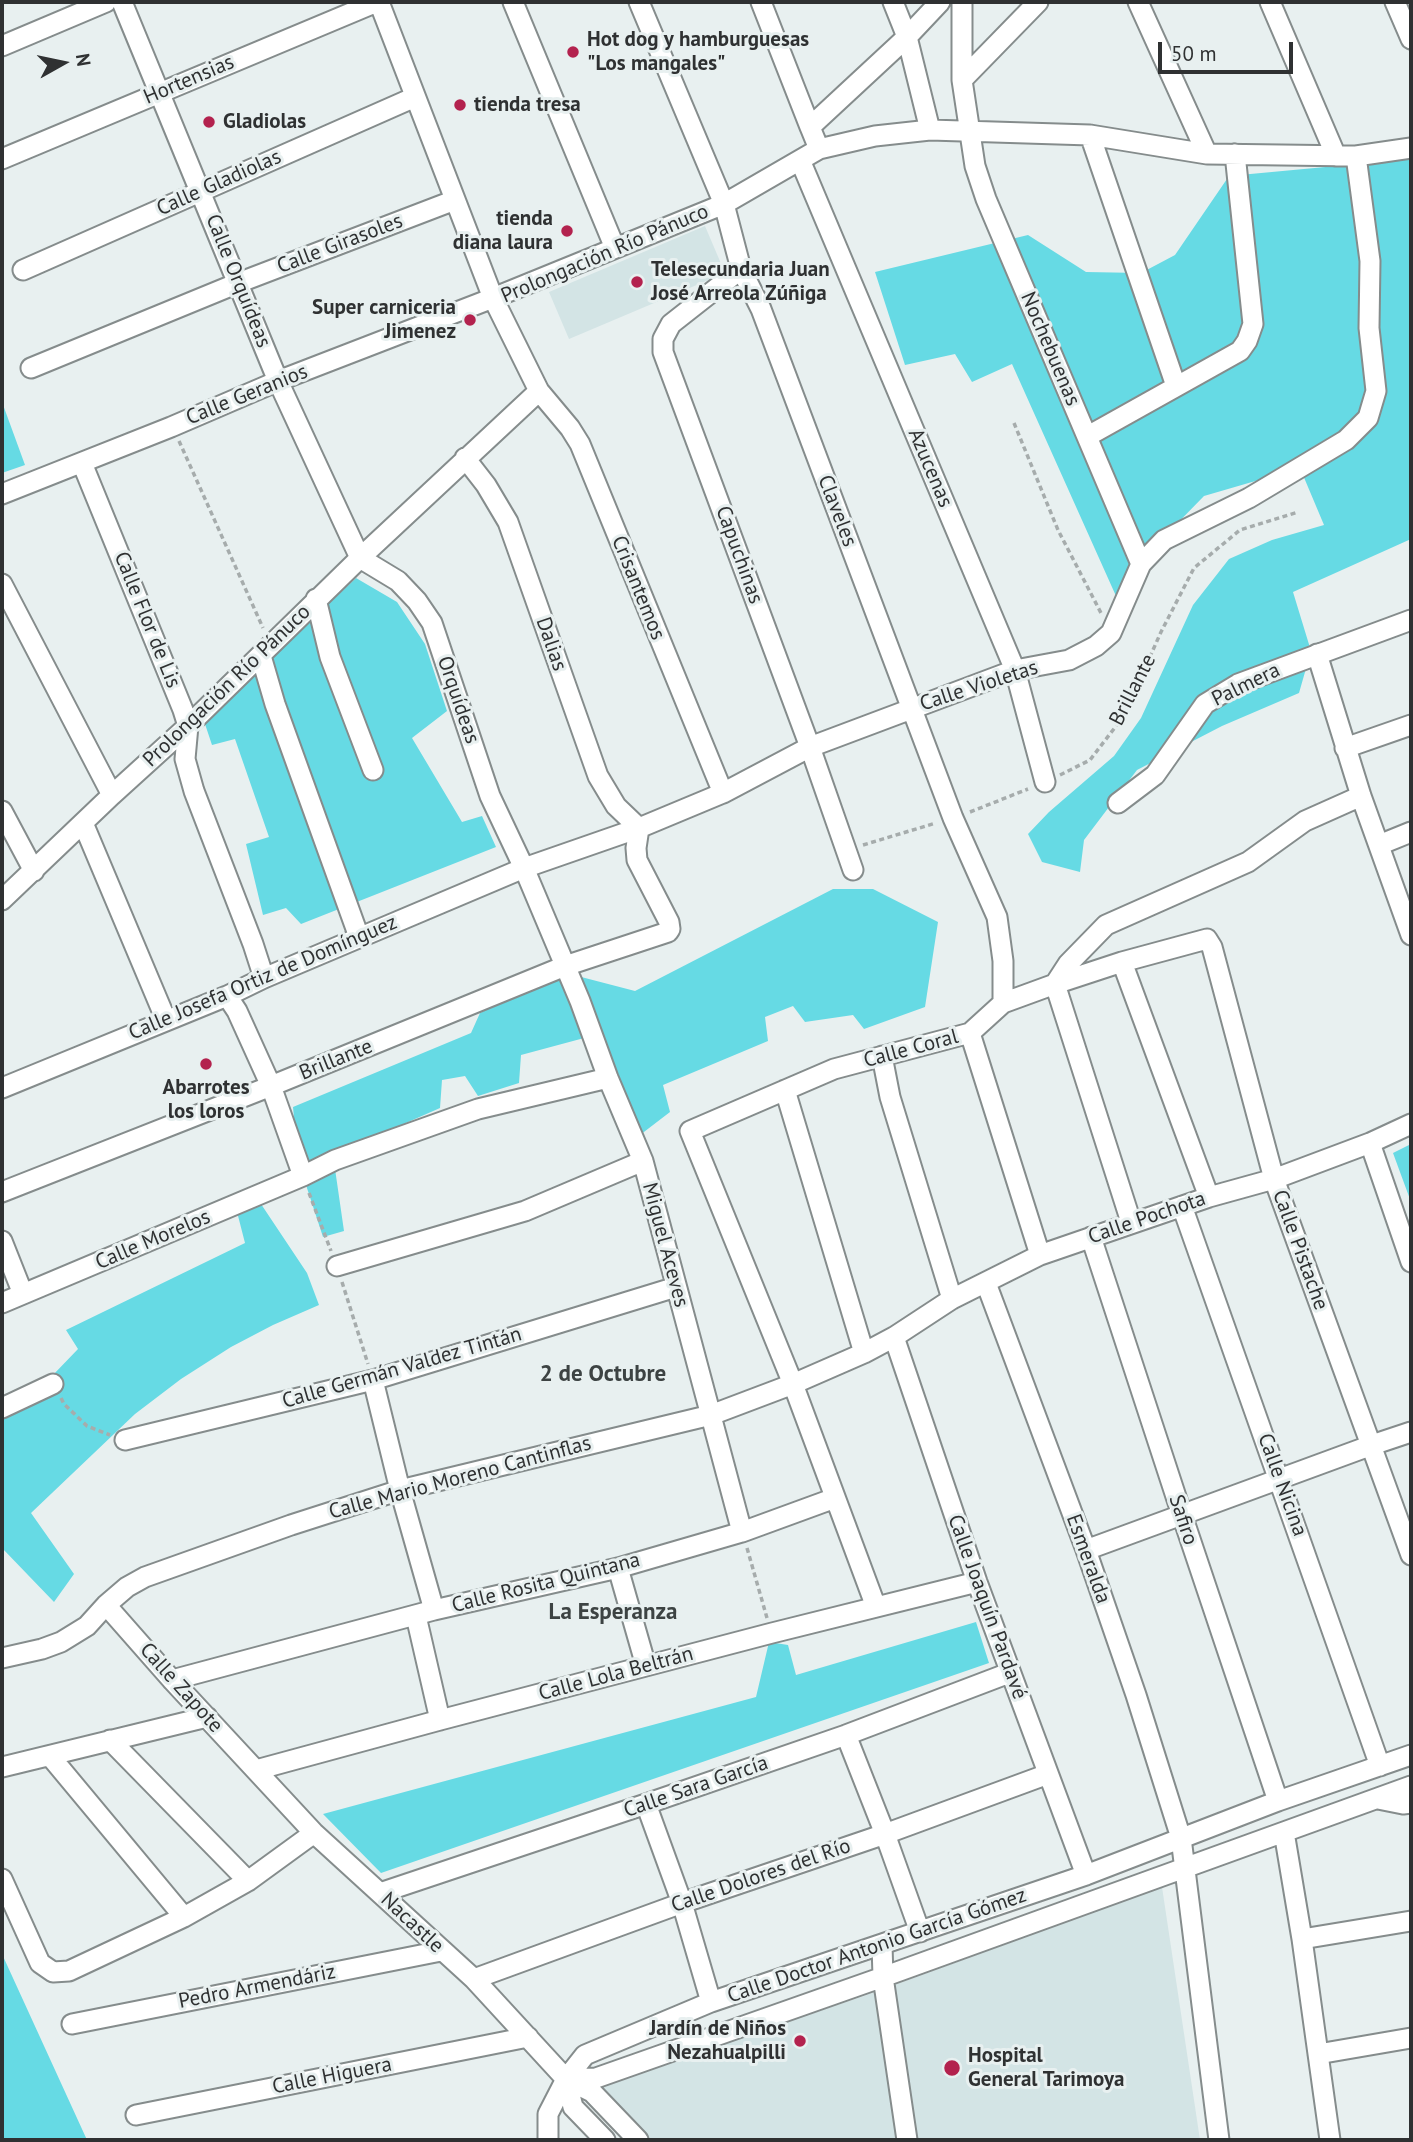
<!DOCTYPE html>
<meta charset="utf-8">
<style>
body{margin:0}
#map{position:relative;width:1413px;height:2142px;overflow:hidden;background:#e8f0f0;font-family:"PT Sans",sans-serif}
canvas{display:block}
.frame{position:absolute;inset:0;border:4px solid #2f3132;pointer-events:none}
.north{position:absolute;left:28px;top:28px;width:70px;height:70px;-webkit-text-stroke:5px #e8f0f0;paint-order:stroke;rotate:81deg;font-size:19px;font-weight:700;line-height:28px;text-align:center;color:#2f3132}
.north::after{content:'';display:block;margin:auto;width:24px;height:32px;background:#2f3132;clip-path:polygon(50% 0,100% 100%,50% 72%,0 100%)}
.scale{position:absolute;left:1158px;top:42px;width:135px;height:32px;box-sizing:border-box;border:4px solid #2f3132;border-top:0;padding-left:9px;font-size:21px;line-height:24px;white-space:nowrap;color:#2f3132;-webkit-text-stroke:5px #e8f0f0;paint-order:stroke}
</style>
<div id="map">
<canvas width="1413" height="2142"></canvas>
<div class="frame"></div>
<div class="north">N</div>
<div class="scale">50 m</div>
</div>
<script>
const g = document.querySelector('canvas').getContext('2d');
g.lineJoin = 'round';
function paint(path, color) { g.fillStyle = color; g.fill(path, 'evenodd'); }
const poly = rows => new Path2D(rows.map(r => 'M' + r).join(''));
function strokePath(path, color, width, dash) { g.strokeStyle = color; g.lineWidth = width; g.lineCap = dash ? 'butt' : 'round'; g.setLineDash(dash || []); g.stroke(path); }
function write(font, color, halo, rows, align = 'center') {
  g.font = font + ' "PT Sans",sans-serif'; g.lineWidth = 6; g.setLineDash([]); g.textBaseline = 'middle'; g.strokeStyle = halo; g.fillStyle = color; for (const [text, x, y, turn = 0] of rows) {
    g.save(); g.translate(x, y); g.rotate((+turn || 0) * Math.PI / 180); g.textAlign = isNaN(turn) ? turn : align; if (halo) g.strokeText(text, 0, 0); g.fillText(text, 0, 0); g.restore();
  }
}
paint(poly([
 [705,226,725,273,569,339,549,292],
 [1162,1887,1200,2140,646,2140,595,2086,864,1996]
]), '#d3e4e5');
paint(poly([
 [1411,159,1411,539,1293,592,1311,651,1299,693,1222,726,1137,770,1084,840,1080,872,1042,862,1028,834,1049,812,1114,756,1141,718,1193,605,1229,559,1272,540,1324,525,1300,468,1204,496,1162,539,1116,596,1012,364,972,382,955,354,905,365,875,272,1028,235,1086,272,1141,273,1175,255,1229,176],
 [2,402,25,465,2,473],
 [356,578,397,602,425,644,447,711,412,738,462,822,482,816,496,847,301,924,286,908,263,915,246,844,269,837,235,739,212,745,204,721],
 [833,889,873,889,938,922,925,1007,864,1029,853,1015,805,1022,793,1006,765,1017,768,1041,663,1085,670,1112,640,1135,599,1034,521,1055,519,1083,478,1096,465,1076,442,1080,440,1108,333,1155,344,1231,323,1237,306,1185,296,1140,293,1107,471,1033,480,1013,562,972,635,991],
 [1411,1144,1411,1202,1393,1153],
 [259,1201,307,1273,319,1305,273,1325,231,1347,181,1379,135,1414,31,1513,74,1574,54,1602,2,1548,2,1416,26,1403,78,1349,66,1330,245,1243,236,1208],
 [976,1622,989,1663,381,1873,323,1814,756,1697,769,1642,788,1645,796,1675],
 [2,1954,87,2140,2,2140]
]), '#66dae4');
const minor = poly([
 [122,2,278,381,360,558,398,581,417,601,432,623,490,796,524,868,580,1001,608,1078,643,1161,742,1532],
 [379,2,493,298,539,391,570,428,580,444,723,793],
 [513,2,615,248],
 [639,2,724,204,741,269,761,309,953,818,997,917,1003,961,1003,1003],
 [761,2,810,127],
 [893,2,907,37,930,130],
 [962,2,962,80,975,166,986,199,1141,564],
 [1138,2,1207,154],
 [1270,2,1336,156],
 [1395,2,1411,39],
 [2,46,106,2],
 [962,80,1038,2],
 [1090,135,1176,386],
 [819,149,810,127,907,37,940,2],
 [2,159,377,2],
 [800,160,1015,670,1045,782],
 [741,269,671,324,663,339,663,352,810,747,853,870],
 [23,270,415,97],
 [31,368,238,283,455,200],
 [1088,436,1240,351,1247,341,1253,324,1235,154],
 [82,463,183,710,188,726,185,759,194,791,253,944,264,978],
 [2,494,171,427,278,381,493,298,724,204,819,149,875,136,930,130,1090,135,1207,154,1356,156,1411,148],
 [2,584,112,795],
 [316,599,330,657,373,770],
 [1317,654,1361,796,1411,935],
 [261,656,275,704,359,937],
 [1345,748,1411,725],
 [1118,803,1155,775,1205,704,1238,684,1411,620],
 [2,811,34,871],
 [83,823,166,1020],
 [1379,845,1411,832],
 [2,900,112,795,188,726,360,558,539,391],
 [1122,962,1209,1197],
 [227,996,237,1011,271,1086,303,1176],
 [970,1033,1040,1255],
 [882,1056,890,1097,952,1299],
 [2,1088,227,996,264,978,524,868,639,828,723,793,810,747,1015,670,1069,660,1096,646,1111,633,1141,564,1164,540,1249,498,1346,440,1368,418,1376,391,1369,328,1370,261,1356,156],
 [785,1090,864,1353],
 [1370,1143,1411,1262],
 [2,1192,271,1086,565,966,668,932,670,929,669,922,637,860,636,848,639,828,616,806,598,776,508,522,486,485,465,458],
 [1182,1206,1380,1766],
 [1131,1222,1055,984,1068,964,1106,925,1248,862,1305,821,1361,796],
 [1091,1237,1182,1515,1278,1801],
 [2,1241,23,1294],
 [337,1266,525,1211,643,1161],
 [986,1283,1086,1550,1136,1695,1181,1838,1219,2140],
 [2,1303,303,1176,335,1160,478,1109,608,1078],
 [894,1337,977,1582,1086,1875],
 [373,1380,400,1490,434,1610],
 [2,1408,53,1384],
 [125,1440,373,1380,676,1287],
 [1086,1550,1372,1445,1411,1432],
 [618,1568,646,1666],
 [106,1605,172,1680,314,1833,474,1979,566,2079,592,2092,638,2140],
 [876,1607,793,1384,690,1131,834,1069,970,1033,1003,1003,1055,984,1122,962,1207,939,1212,947,1274,1179,1411,1555],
 [416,1616,440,1720],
 [2,1658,42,1649,61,1642,87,1626,106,1605,127,1587,145,1577,291,1525,400,1490,711,1415,793,1384,864,1353,894,1337,952,1299,1040,1255,1209,1197,1274,1179,1370,1143,1411,1124],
 [172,1680,434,1610,618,1568,742,1532,835,1498],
 [846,1735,885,1834,920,1932],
 [110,1740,248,1881],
 [50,1756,184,1917],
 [2,1767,207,1717],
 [256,1770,440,1720,772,1633,977,1582],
 [1378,1799,1403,1804,1411,1803],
 [646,1804,682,1903,711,2002],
 [1284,1832,1302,1939,1330,2140],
 [2,1879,40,1963,53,1972,69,1971,184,1917,248,1881,314,1833],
 [380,1893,646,1804,846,1735,1009,1673],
 [1302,1939,1411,1921],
 [882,1945,883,1977,907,2140],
 [474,1979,682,1903,885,1834,1048,1774],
 [72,2024,441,1951],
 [1318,2054,1411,2038],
 [566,2079,596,2078,883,1977,1411,1786],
 [566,2079,573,2107,605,2140],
 [136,2115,528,2037],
 [548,2140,548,2114,566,2079,585,2055,711,2002,1086,1875,1278,1801,1411,1755]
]);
strokePath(minor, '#858c8c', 23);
strokePath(poly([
 [1014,423,1058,530,1101,613],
 [179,441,263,628],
 [1060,775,1090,760,1123,717,1161,632,1194,568,1240,530,1298,512],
 [970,812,1028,789],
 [863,845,936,823],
 [309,1193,331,1251],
 [342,1282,368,1364],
 [61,1398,64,1404,87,1426,110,1435],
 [747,1548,767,1618]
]), '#a6acac', 3.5, [5, 3.5]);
strokePath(minor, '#fff', 19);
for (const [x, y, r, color] of [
 [573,52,7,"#b3224e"],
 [460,105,7,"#b3224e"],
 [209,122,7,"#b3224e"],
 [567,231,7,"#b3224e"],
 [637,282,7,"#b3224e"],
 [470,320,7,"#b3224e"],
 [206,1064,7,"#b3224e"],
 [800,2041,7,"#b3224e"],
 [952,2068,9,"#b3224e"]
]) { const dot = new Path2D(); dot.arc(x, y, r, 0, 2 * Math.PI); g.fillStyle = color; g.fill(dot); strokePath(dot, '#e8f0f0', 2.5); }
write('bold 21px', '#2f3132', '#e8f0f0', [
 ["Hot dog y hamburguesas",587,40],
 ["\"Los mangales\"",587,64],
 ["tienda tresa",474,105],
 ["Gladiolas",223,122],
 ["tienda",553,219,"right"],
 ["diana laura",553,243,"right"],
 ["Telesecundaria Juan",651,270],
 ["José Arreola Zúñiga",651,294],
 ["Super carniceria",456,308,"right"],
 ["Jimenez",456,332,"right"],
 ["Abarrotes",206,1088,"center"],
 ["los loros",206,1112,"center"],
 ["Jardín de Niños",786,2029,"right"],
 ["Nezahualpilli",786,2053,"right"],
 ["Hospital",968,2056],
 ["General Tarimoya",968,2080]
], 'left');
write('21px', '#2f3132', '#e8f0f0', [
 ["Hortensias",189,80,-23],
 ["Calle Gladiolas",219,183,-24],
 ["Calle Girasoles",340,244,-21],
 ["Prolongación Río Pánuco",605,254,-23],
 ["Calle Orquídeas",238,281,68],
 ["Nochebuenas",1050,349,67],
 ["Calle Geranios",247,395,-22],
 ["Azucenas",930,468,67],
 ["Claveles",837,511,69],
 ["Capuchinas",739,555,70],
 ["Crisantemos",638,588,68],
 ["Calle Flor de Lis",147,620,68],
 ["Dalias",551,644,71],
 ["Palmera",1246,685,-26],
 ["Prolongación Río Pánuco",227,686,-44],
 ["Calle Violetas",979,686,-18],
 ["Brillante",1133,690,-63],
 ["Orquídeas",458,700,71],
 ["Calle Josefa Ortiz de Domínguez",263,978,-23],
 ["Calle Coral",911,1049,-15],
 ["Brillante",336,1060,-22],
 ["Calle Pochota",1147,1218,-19],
 ["Calle Morelos",153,1240,-23],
 ["Miguel Aceves",665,1245,75],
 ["Calle Pistache",1300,1250,70],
 ["Calle Germán Valdez Tintán",402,1368,-16],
 ["Calle Mario Moreno Cantinflas",460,1478,-15],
 ["Calle Nicina",1282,1485,70],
 ["Safiro",1183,1520,72],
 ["Esmeralda",1088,1559,70],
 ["Calle Rosita Quintana",546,1583,-14],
 ["Calle Joaquín Pardavé",987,1607,70],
 ["Calle Lola Beltrán",616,1674,-15],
 ["Calle Zapote",181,1688,48],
 ["Calle Sara García",696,1787,-19],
 ["Calle Dolores del Río",761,1876,-19],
 ["Nacastle",412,1923,43],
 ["Calle Doctor Antonio García Gómez",877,1946,-19],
 ["Pedro Armendáriz",257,1987,-11],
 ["Calle Higuera",332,2076,-11]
]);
write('bold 23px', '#3d4343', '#e8f0f0', [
 ["2 de Octubre",603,1374],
 ["La Esperanza",613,1612]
]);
</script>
